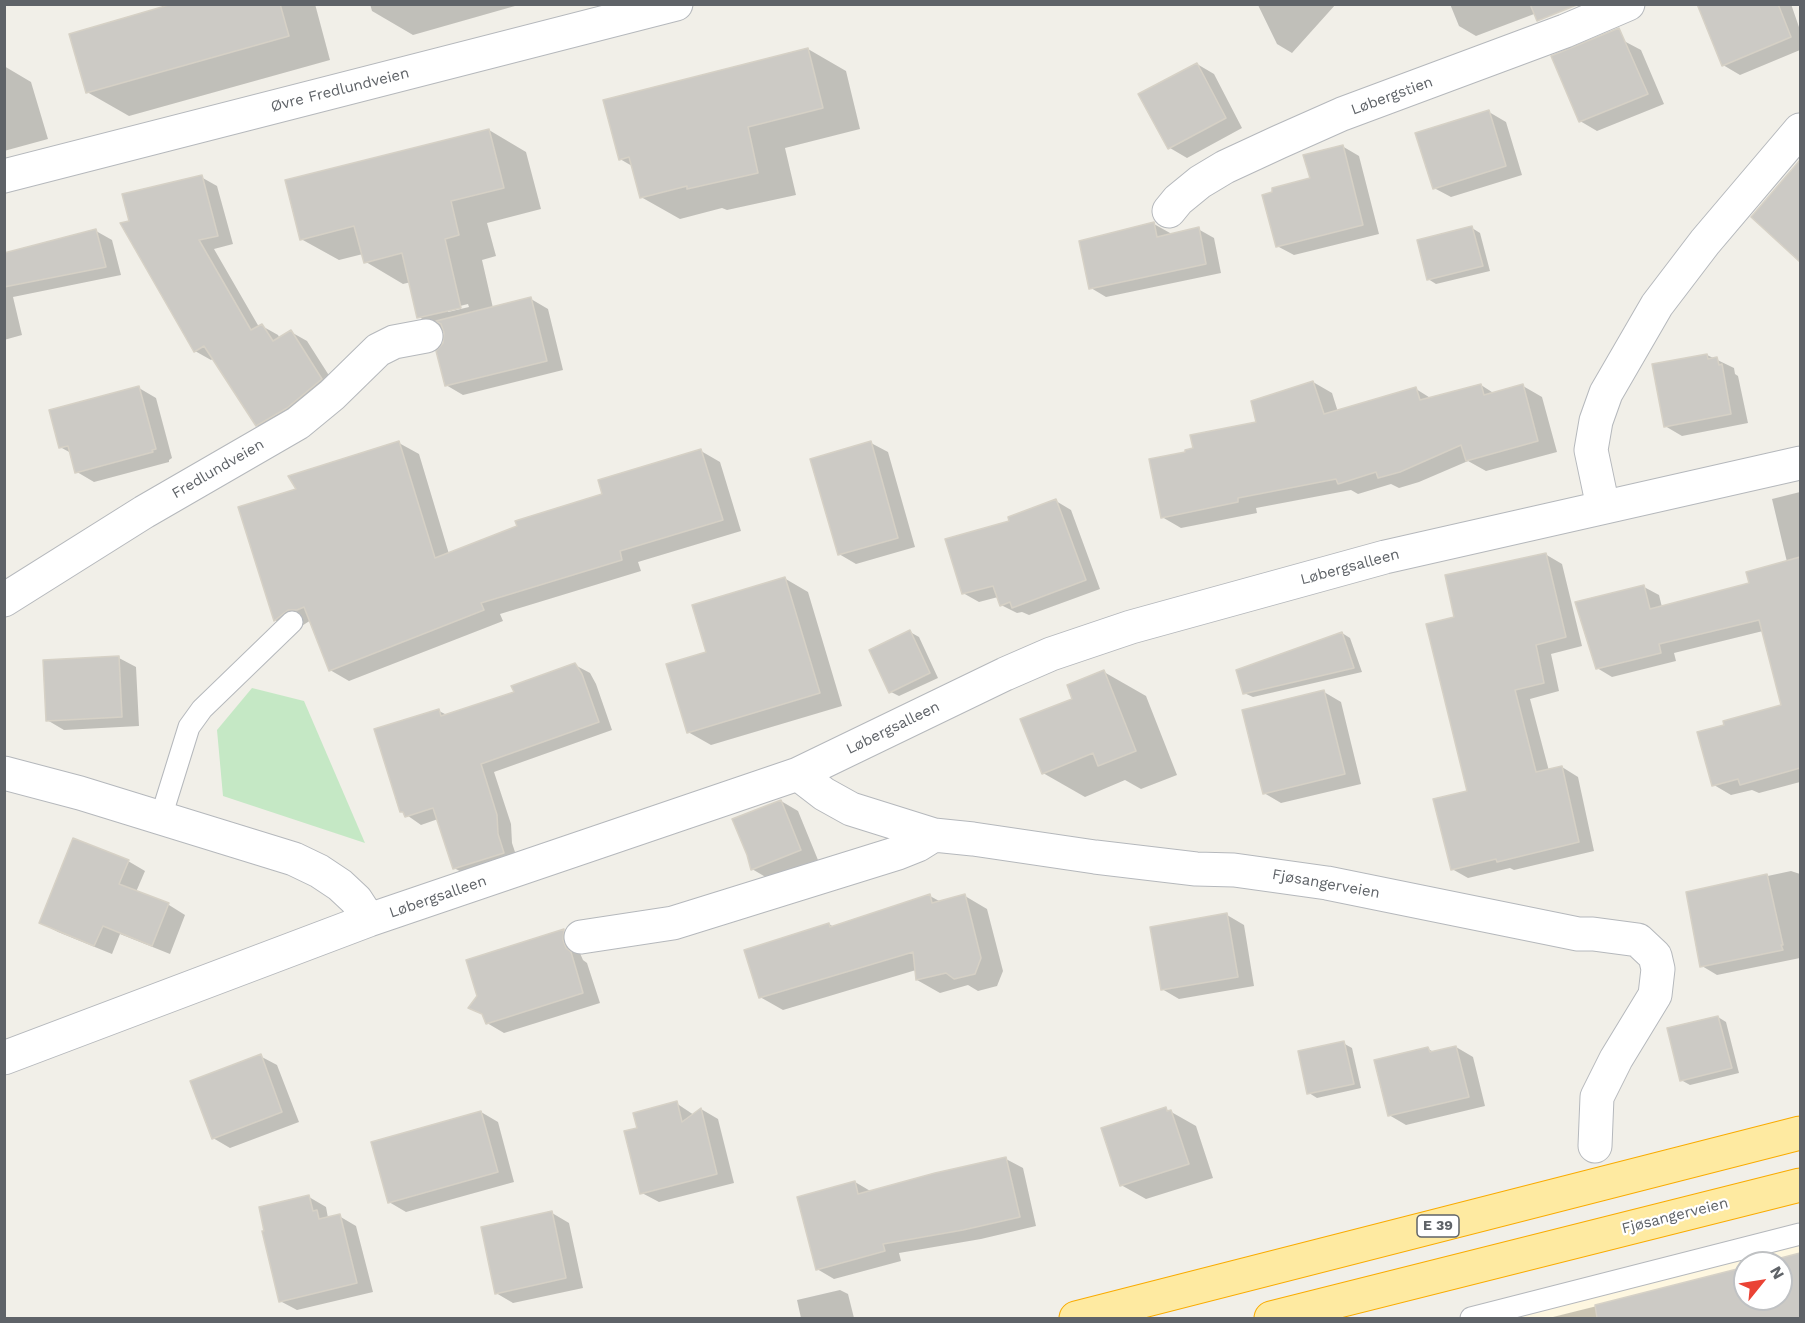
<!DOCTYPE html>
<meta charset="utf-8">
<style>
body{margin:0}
#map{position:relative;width:1805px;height:1323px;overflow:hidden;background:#f1efe8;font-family:"Work Sans",sans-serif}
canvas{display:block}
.frame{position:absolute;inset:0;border:6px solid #5f6368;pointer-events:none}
.north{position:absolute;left:1733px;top:1251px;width:60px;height:60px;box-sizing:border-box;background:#fff;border:2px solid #bfc1c3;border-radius:50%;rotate:60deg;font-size:16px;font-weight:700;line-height:24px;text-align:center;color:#5f6368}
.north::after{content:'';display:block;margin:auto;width:21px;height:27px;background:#ea4335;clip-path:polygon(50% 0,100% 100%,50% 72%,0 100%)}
</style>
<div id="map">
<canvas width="1805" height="1323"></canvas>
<div class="frame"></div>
<div class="north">N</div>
</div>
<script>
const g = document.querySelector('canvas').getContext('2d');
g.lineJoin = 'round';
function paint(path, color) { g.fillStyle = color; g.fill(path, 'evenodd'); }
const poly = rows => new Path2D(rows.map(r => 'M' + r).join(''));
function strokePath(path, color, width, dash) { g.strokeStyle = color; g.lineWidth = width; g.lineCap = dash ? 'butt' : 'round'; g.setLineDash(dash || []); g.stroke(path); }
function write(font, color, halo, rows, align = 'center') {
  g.font = font + ' "Work Sans",sans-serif'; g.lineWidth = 4.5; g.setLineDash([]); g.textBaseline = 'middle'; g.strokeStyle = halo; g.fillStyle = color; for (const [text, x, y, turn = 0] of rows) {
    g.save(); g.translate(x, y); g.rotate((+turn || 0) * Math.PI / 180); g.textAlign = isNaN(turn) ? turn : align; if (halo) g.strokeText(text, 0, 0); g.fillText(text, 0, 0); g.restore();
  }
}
paint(poly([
 [1800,1245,1800,1318,1502,1318],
 [1745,1263,1781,1263,1781,1299,1745,1299]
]), '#fef7e0');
paint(poly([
 [252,688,304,701,365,843,223,796,217,730]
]), '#c5e8c5');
paint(poly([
 [178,4,315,4,330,60,129,116,87,92],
 [370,4,522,4,413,35,372,11],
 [1336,4,1292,53,1277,44,1258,5],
 [1450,4,1549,4,1550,8,1476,36,1459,26],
 [1718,4,1791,4,1800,30,1800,50,1740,75,1723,65],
 [1624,41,1641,50,1664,104,1597,131,1580,121],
 [808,49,846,71,860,129,785,148,796,195,727,210,722,208,680,219,641,197,632,166,620,159],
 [1197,64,1214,74,1242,128,1187,158,1170,148,1140,95],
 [4,66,31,82,48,139,4,151],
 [1489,112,1506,122,1522,175,1451,197,1434,188],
 [489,130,526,152,541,209,487,223,496,256,482,260,493,308,531,299,548,309,563,370,463,395,446,385,446,333,419,317,411,282,403,284,366,262,363,254,339,260,301,239],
 [468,304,469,307,448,312,448,309],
 [1342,146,1359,156,1379,234,1294,255,1277,246,1312,179],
 [201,177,217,186,233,244,214,249,259,327,262,326,278,335,280,339,291,332,307,341,337,388,272,434,257,425,214,358,211,360,195,351,131,222],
 [1790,188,1800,198,1800,247,1795,253],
 [1154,224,1170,233,1170,235,1198,229,1214,238,1221,273,1106,297,1091,288],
 [1472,228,1480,233,1490,271,1436,284,1428,279],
 [96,231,112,240,121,275,13,297,22,335,4,340,4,254],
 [1707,355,1734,368,1735,374,1738,376,1748,423,1682,436,1665,426],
 [1313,382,1332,393,1338,412,1416,389,1432,399,1481,385,1495,394,1523,386,1542,397,1557,452,1486,471,1468,461,1419,482,1399,488,1391,484,1358,494,1351,490,1256,508,1257,513,1181,528,1162,517,1187,453,1258,423],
 [139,388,156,398,172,458,169,460,169,462,94,482,77,472,71,453,60,447],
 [399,443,419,454,449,554,604,495,701,451,720,462,741,531,638,562,641,571,500,614,503,621,349,681,330,670,311,620,294,631,275,620,240,508,299,490],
 [871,443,888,452,915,547,856,564,839,554],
 [1800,492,1800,657,1784,661,1763,631,1674,653,1676,661,1612,677,1597,668,1644,587,1659,595,1662,607,1751,585,1787,562,1772,499],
 [1056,501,1071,510,1100,589,1029,615,1022,612,1017,613,1001,605,998,597,979,602,963,593,1011,522],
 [1545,554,1562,564,1582,646,1551,654,1559,691,1530,699,1549,771,1562,767,1578,777,1594,851,1514,870,1510,868,1468,878,1452,869,1469,792,1456,619],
 [784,578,808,592,842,706,711,745,688,732,708,653],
 [910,632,919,637,938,678,899,696,891,692],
 [1342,633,1350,638,1362,672,1253,697,1244,693],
 [119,658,136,667,139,726,64,730,47,720,44,661],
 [575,665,590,673,596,684,612,730,494,772,511,824,512,843,518,861,469,876,454,868,438,819,421,825,401,811,439,711,447,715,516,693],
 [1104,672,1146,696,1177,775,1141,789,1125,780,1085,797,1043,773,1074,699],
 [1324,692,1341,702,1361,784,1281,803,1264,793],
 [1800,701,1800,782,1759,793,1752,790,1731,795,1714,785,1726,726,1725,722],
 [781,801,798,811,818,860,769,879,752,869],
 [128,861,145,871,136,892,169,905,185,915,170,954,120,934,112,954,58,932,41,923],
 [1791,871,1800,874,1800,958,1717,975,1702,966,1688,893],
 [930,896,941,902,965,896,987,909,1003,971,997,986,978,991,968,985,940,993,917,980,916,970,783,1010,760,997,829,924,834,927],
 [1227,915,1244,925,1254,986,1179,999,1162,989],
 [563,931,580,941,579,951,583,960,587,963,600,1003,504,1033,487,1023],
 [1718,1017,1726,1022,1739,1073,1690,1085,1681,1080],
 [1343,1043,1352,1048,1361,1088,1317,1098,1309,1093],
 [1456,1047,1473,1057,1485,1106,1406,1125,1389,1115,1428,1049,1434,1052],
 [260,1056,277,1065,299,1122,230,1148,213,1138],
 [676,1103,694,1115,701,1109,718,1119,734,1183,659,1202,642,1193,638,1129],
 [1166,1109,1196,1126,1213,1178,1146,1199,1121,1185],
 [481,1112,498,1122,514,1182,406,1212,389,1202],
 [1006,1159,1023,1168,1036,1226,981,1239,899,1253,901,1261,834,1279,817,1269,855,1182,872,1192],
 [309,1197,326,1207,328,1218,339,1216,356,1226,373,1292,297,1310,280,1301],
 [552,1213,569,1223,583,1288,513,1303,496,1293],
 [1800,1255,1800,1318,1549,1318,1745,1269,1745,1299,1781,1299,1781,1263,1767,1263],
 [840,1290,848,1294,854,1318,801,1318,797,1300]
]), '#0003');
const building = poly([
 [172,4,280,4,289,36,86,93,69,34,172,4],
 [1530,4,1579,4,1537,21,1530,4],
 [1697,4,1778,4,1791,37,1722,66,1697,4],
 [1619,28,1648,94,1579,122,1551,56,1619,28],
 [808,48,823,108,748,127,758,173,687,189,687,186,640,198,629,157,619,160,603,100,808,48],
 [1197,63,1226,118,1168,149,1138,94,1197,63],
 [1489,110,1506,166,1433,189,1415,133,1489,110],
 [489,129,504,188,451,201,459,235,445,239,461,308,417,318,402,253,364,263,354,226,300,240,285,180,489,129],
 [1343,145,1363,225,1276,247,1262,195,1272,192,1272,188,1310,178,1303,155,1343,145],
 [1800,160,1800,262,1751,217,1800,160],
 [202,175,218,236,199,240,251,330,262,324,273,341,291,330,322,379,287,408,256,426,204,346,194,352,120,223,129,221,122,194,202,175],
 [1154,222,1157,237,1199,227,1206,264,1089,289,1079,241,1154,222],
 [1472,226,1483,266,1427,280,1417,240,1472,226],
 [96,229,106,267,4,287,4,253,96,229],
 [531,297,547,361,445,386,436,351,443,343,444,333,441,324,436,321,531,297],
 [1707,354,1708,359,1717,357,1719,365,1722,364,1731,414,1664,427,1652,364,1707,354],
 [1313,381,1324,414,1416,387,1420,400,1481,384,1484,395,1523,384,1538,441,1466,461,1461,445,1400,472,1378,478,1376,472,1338,484,1336,479,1238,498,1238,502,1161,518,1149,459,1185,452,1185,450,1193,448,1190,435,1256,422,1251,401,1313,381],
 [139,386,156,449,152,450,153,452,75,473,68,446,59,448,49,410,139,386],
 [399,441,435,558,517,526,515,521,602,494,598,480,701,449,723,520,620,551,622,560,481,603,484,610,329,671,304,607,297,610,288,610,274,621,238,507,296,489,288,476,399,441],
 [871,441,898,538,838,555,810,459,871,441],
 [1056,499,1086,580,1012,608,1010,602,1000,606,993,586,962,594,945,539,1009,521,1008,517,1056,499],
 [1546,553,1566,637,1536,645,1544,683,1515,690,1536,772,1562,766,1579,842,1497,862,1496,859,1451,870,1433,799,1467,791,1426,624,1454,617,1445,575,1546,553],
 [1800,557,1800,768,1740,785,1738,779,1712,786,1697,732,1724,725,1723,721,1781,705,1759,620,1659,644,1661,653,1596,669,1575,602,1644,585,1650,609,1749,583,1746,572,1800,557],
 [785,577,820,693,687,733,666,664,706,652,692,605,785,577],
 [910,630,930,673,889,693,869,650,910,630],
 [1342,632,1354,668,1243,694,1236,670,1342,632],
 [119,656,122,717,46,721,43,660,119,656],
 [575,663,582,674,599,722,481,764,497,815,498,834,504,853,453,869,433,808,405,817,403,812,400,812,374,729,439,709,441,716,514,692,511,686,575,663],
 [1104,670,1136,751,1098,766,1093,753,1042,774,1020,719,1072,699,1067,685,1104,670],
 [1324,690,1345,774,1263,794,1242,710,1324,690],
 [781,800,801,850,751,870,747,855,732,819,781,800],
 [73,838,129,860,119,884,169,903,152,946,103,926,94,946,39,923,73,838],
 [1767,874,1783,945,1781,945,1783,950,1700,967,1686,892,1767,874],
 [930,894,932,903,965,894,981,958,975,974,954,979,946,973,916,980,913,952,759,998,744,950,829,923,830,927,930,894],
 [1227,913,1238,977,1161,990,1150,927,1227,913],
 [564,929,563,940,566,948,571,952,583,993,486,1024,482,1014,468,1008,477,996,466,960,564,929],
 [1718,1016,1732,1068,1680,1081,1667,1028,1718,1016],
 [1344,1041,1354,1084,1307,1094,1298,1051,1344,1041],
 [1456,1046,1469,1097,1388,1116,1374,1060,1428,1047,1430,1052,1456,1046],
 [261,1054,282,1112,212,1139,190,1081,261,1054],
 [677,1101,682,1122,701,1108,717,1174,640,1194,624,1131,637,1128,633,1113,677,1101],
 [1166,1107,1167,1111,1171,1110,1189,1164,1120,1186,1101,1128,1166,1107],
 [481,1111,498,1172,388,1203,371,1142,481,1111],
 [1006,1157,1020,1217,963,1230,883,1244,885,1251,816,1270,797,1197,855,1181,858,1194,935,1173,1006,1157],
 [309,1195,313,1211,317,1210,319,1219,340,1214,357,1283,279,1302,262,1231,264,1231,259,1207,309,1195],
 [552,1211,566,1278,495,1294,481,1227,552,1211],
 [1800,1253,1800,1318,1597,1318,1595,1305,1745,1267,1745,1299,1781,1299,1781,1263,1761,1263,1800,1253]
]);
paint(building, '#cccac5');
strokePath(building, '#d6d1c6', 1.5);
const service = poly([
 [161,817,189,727,202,709,292,622],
 [1471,1318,1800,1234]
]);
const minor = poly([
 [4,176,676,4],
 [1169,211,1178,200,1200,182,1225,167,1279,142,1342,114,1565,31,1628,4],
 [1603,507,1591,450,1596,421,1606,393,1657,305,1705,242,1800,130],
 [4,600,144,512,298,423,332,395,378,350,394,342,426,336],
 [4,773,80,793,294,859,319,871,340,885,356,900,369,920],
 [798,774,824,794,851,809,934,835,973,839,1095,857,1196,869,1234,870,1327,883,1578,934,1593,934,1638,940,1655,956,1658,969,1655,995,1616,1059,1597,1097,1595,1146],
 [581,937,673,923,898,853,918,845,934,835],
 [4,1058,369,920,798,774,1005,674,1051,654,1131,627,1385,557,1800,463]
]);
const trunk = poly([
 [1076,1318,1800,1133],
 [1271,1318,1800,1185]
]);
strokePath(service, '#b5b8bc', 23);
strokePath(minor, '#b5b8bc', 35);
strokePath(trunk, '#f9ab00', 35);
strokePath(service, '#fff', 21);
strokePath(minor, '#fff', 33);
strokePath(trunk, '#feeaa1', 33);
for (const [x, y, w] of [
 [1438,1226,42]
]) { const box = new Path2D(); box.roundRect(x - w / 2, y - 11, w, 22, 4.5); g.fillStyle = '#fff'; g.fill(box); strokePath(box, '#5f6368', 1.5); }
write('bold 14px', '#5f6368', null, [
 ["E 39",1438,1226]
]);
write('15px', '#5f6368', '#fff', [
 ["Øvre Fredlundveien",340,90,-14],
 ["Løbergstien",1392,96,-20],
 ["Fredlundveien",218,469,-30],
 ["Løbergsalleen",1350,567,-15],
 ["Løbergsalleen",893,728,-26],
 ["Fjøsangerveien",1326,884,10],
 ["Løbergsalleen",438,897,-19],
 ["Fjøsangerveien",1675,1216,-14]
]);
</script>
